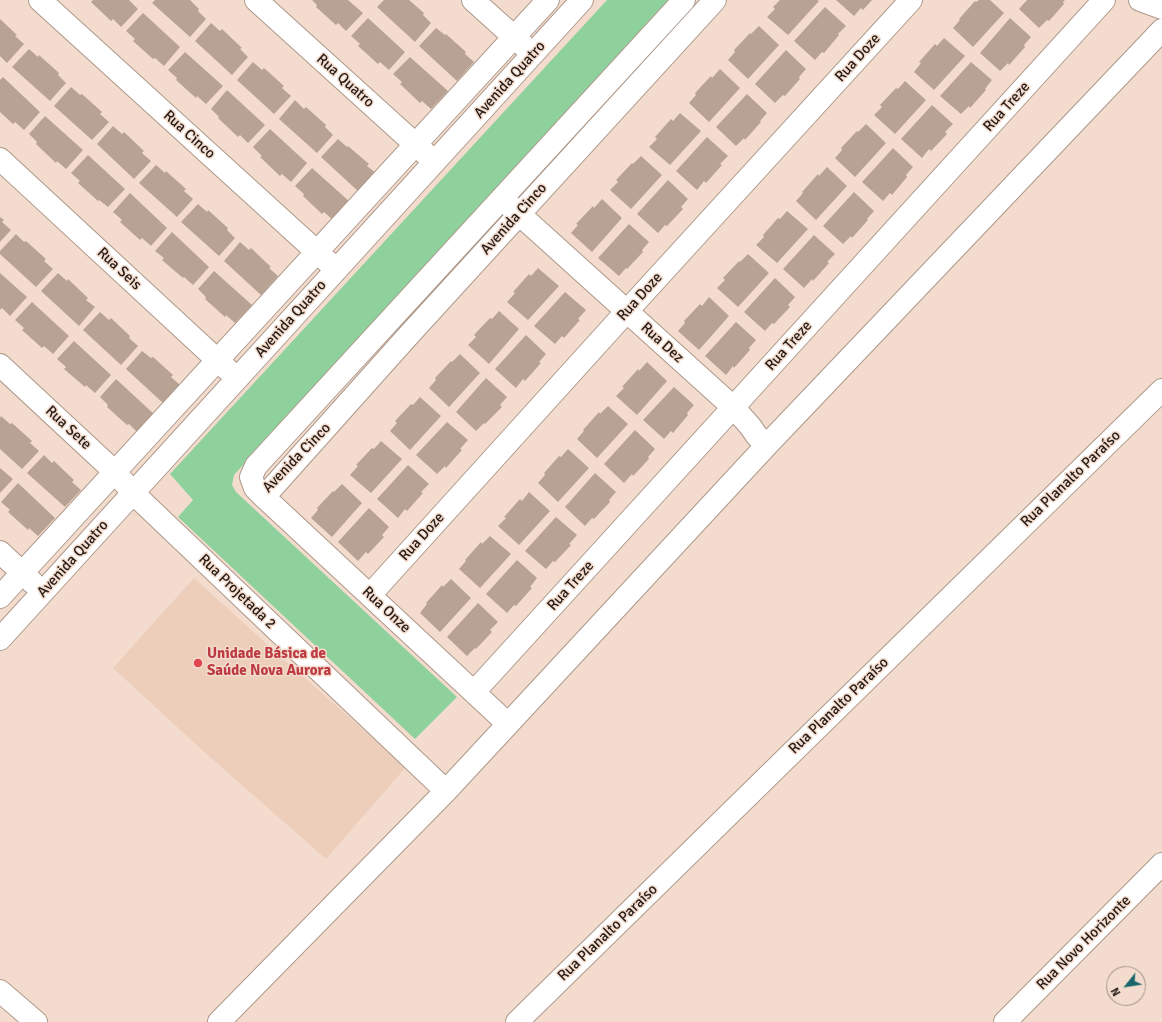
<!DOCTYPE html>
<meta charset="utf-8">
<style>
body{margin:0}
#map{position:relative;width:1162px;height:1022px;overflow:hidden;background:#f3dcce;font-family:Signika,sans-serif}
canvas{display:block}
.north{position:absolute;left:1106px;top:966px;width:40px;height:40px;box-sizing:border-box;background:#f3dcce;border:1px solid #a08e84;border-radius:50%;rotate:240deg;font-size:11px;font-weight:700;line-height:16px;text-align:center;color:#231a15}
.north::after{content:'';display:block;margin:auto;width:14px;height:18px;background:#18666c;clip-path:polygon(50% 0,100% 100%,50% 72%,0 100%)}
</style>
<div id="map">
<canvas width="1162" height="1022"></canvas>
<div class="north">N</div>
</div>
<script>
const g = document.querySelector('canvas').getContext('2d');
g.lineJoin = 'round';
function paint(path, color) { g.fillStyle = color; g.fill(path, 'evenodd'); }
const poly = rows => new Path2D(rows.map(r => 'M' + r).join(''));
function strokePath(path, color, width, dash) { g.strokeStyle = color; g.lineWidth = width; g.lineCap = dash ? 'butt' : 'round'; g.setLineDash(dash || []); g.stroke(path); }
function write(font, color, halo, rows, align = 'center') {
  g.font = font + ' Signika,sans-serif'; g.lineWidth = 3; g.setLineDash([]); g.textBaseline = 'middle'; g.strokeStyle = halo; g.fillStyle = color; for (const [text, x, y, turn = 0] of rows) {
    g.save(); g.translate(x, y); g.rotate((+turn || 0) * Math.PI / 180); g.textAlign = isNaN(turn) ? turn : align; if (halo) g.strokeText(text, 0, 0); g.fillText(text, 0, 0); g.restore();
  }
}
paint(poly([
 [194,578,282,658,406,767,326,859,202,750,113,668]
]), '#eccebb');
paint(poly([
 [607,0,668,0,234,475,232,485,236,492,457,697,415,739,178,517,193,500,170,474]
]), '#8ed19c');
paint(poly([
 [93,0,129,0,138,9,121,27,113,19,111,21,91,2],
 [155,0,190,0,199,9,198,11,206,19,190,37,152,3],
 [312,0,348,0,363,13,346,31,338,23,336,25,316,7,317,5],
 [384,0,409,0,424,13,423,15,431,23,415,42,377,7],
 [780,0,817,0,819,1,788,35,767,17,775,9,773,7],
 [836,0,872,0,863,10,861,8,854,16],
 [979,0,990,0,1004,13,973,47,953,28,960,20,959,19,975,1,976,2],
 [1027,0,1065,0,1063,2,1064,4,1049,21,1047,20,1039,28,1019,9],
 [825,7,846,26,838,34,839,35,824,53,822,52,815,60,794,41],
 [143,13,180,47,164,66,155,58,153,59,133,41,135,39,126,31],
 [368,18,405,52,389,70,380,62,378,64,358,46,360,44,351,36],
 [1010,18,1031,37,1024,45,1025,47,1009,65,1008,63,1000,71,980,53],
 [0,19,17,35,15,36,24,44,7,63,0,56],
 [211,23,220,31,222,29,242,48,240,49,248,57,232,75,195,41],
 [759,26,779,45,748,79,728,60,735,52,734,50,750,33,751,34],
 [436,28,445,35,446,34,466,52,465,54,474,62,457,81,419,46],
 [944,38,965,56,934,90,914,72,921,63,919,62,935,44,937,46],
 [29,49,38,57,39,55,59,73,58,75,66,83,50,101,12,67],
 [786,50,806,69,799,77,800,79,785,96,783,95,775,103,755,84],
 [185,52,223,86,206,104,197,96,196,98,176,80,177,78,168,70],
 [410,57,448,91,431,109,422,101,420,103,400,84,402,82,393,74],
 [253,62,262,70,264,68,284,86,282,88,291,96,274,114,237,80],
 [971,62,992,80,985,89,986,90,970,108,969,106,961,114,940,96],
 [720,69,740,88,709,122,689,103,696,95,695,93,711,76,712,78],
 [3,77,40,112,24,130,15,122,13,124,0,112,0,80],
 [905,81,926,100,895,134,874,115,882,107,880,105,896,88,898,89],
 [71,87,80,95,82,94,102,112,100,114,109,122,92,140,54,106],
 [227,90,265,125,248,143,240,135,238,137,218,118,219,117,211,109],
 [747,94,767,113,760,121,761,122,745,140,744,138,736,146,716,127],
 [295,100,304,109,306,107,326,125,325,127,333,135,317,153,279,119],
 [932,105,953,124,945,132,947,134,931,151,929,149,922,158,901,139],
 [680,113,701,131,670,165,649,147,657,139,655,137,671,119,673,121],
 [45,116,83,150,66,169,57,161,56,163,36,144,37,142,29,134],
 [866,124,886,143,855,177,835,158,842,150,841,148,857,131,858,132],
 [113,126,122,134,124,132,144,151,142,153,151,161,134,179,97,144],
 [270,129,307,163,291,182,282,174,280,176,260,157,262,156,253,147],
 [707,137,728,156,720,164,722,165,706,183,704,181,697,190,676,171],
 [338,139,347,147,348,146,369,164,367,166,376,173,359,192,321,157],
 [893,148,913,167,906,175,907,177,892,195,890,193,883,201,862,182],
 [88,155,125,189,108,207,99,200,98,201,78,183,80,181,71,173],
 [641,156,662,175,631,209,610,190,618,182,616,180,632,163,633,164],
 [156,165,165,173,166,171,186,189,184,191,193,199,177,217,139,183],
 [827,167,847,186,816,220,796,201,803,193,802,192,818,174,819,176],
 [312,168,350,202,333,220,324,212,322,214,303,196,304,194,295,186],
 [668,180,688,199,681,207,683,209,667,226,665,225,658,233,637,214],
 [854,192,874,211,867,219,868,220,852,238,851,236,843,244,823,226],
 [130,193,167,228,151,246,142,238,140,240,120,222,122,220,113,212],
 [602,199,622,218,592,252,571,233,578,225,576,224,593,206,594,208],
 [198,204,207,212,208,210,228,228,227,230,235,238,219,256,181,222],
 [787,211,808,229,777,263,756,245,764,237,763,235,778,218,780,219],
 [0,217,4,220,2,222,11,230,0,242],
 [629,224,649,242,642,250,643,252,627,269,626,268,619,276,598,258],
 [172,232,209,267,193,285,184,277,183,278,162,260,164,258,155,251],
 [16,234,24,242,26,241,46,259,44,261,53,269,36,287,0,254,0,251],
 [814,235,835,254,827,262,829,263,813,281,812,279,804,288,783,269],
 [240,242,249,250,251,248,271,267,269,268,278,276,261,295,224,261],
 [748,254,769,273,738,307,717,288,725,280,723,278,739,261,740,262],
 [538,268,559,286,528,320,507,302,515,293,513,292,529,274,531,276],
 [214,271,252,305,235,323,226,315,225,317,205,299,206,297,198,289],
 [0,273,27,297,10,316,2,308,0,310],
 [58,273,67,281,68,279,88,298,86,300,95,307,79,326,41,291],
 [775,278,795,297,788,305,790,307,774,324,772,323,765,331,744,312],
 [565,292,586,310,578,319,580,320,564,338,562,336,555,344,534,326],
 [709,297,729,316,699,350,678,331,685,323,684,321,700,304,702,306],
 [32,302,69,336,53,354,44,346,42,348,22,330,24,328,15,320],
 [499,311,519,329,489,364,468,345,476,337,474,335,490,318,492,319],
 [100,312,109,320,111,318,130,336,129,338,138,346,121,365,83,330],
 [736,322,756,340,749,348,750,350,734,368,733,366,726,375,705,356],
 [526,335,546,354,539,362,541,363,525,381,523,379,516,388,495,369],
 [74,341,111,375,95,393,86,385,85,387,64,369,66,367,57,359],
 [142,351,151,358,153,357,173,375,171,377,180,385,163,403,126,369],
 [460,354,480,373,449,407,429,388,436,380,435,378,451,361,452,362],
 [647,362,667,381,637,415,616,396,624,388,622,387,638,369,639,371],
 [486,378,507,397,500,405,502,407,485,424,484,423,476,431,456,412],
 [116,379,154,414,137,432,129,424,127,425,107,407,108,405,100,397],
 [674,387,694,405,687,413,688,415,673,433,671,431,664,439,643,420],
 [420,397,441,416,410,450,390,431,397,423,395,421,411,404,413,405],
 [608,406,628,424,597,458,577,439,584,431,583,430,599,412,600,414],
 [1,416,10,424,12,423,32,441,30,443,39,451,22,469,0,449,0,418],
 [447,422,468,440,460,449,462,450,446,468,445,466,437,474,416,455],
 [635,430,655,449,648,457,649,459,633,476,632,474,624,483,604,464],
 [381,441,402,459,371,493,350,475,358,466,356,465,372,448,374,449],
 [568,449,589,468,558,502,538,483,545,475,544,473,559,456,561,457],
 [44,455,52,463,54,461,74,480,72,482,81,490,65,507,27,473],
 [408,465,429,484,421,492,423,493,407,511,405,509,398,518,377,499],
 [0,468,13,479,0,493],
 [595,473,616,492,609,500,610,502,594,519,592,518,585,526,565,507],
 [18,483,55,518,38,536,29,528,28,530,8,512,10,510,1,502],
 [342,484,362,503,332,537,311,518,318,510,317,508,333,491,334,492],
 [529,492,550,511,519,545,498,526,506,518,504,517,520,499,522,501],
 [369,508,389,527,382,535,384,537,368,554,366,552,358,561,338,542],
 [556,517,577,535,569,544,571,545,555,562,553,561,546,569,525,551],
 [490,536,511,554,480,588,459,569,466,561,465,560,481,542,482,544],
 [517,560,537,578,530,587,532,588,516,606,514,605,507,613,486,594],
 [451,579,471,598,440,632,420,613,427,604,426,603,442,585,443,587],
 [478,603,498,622,490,630,492,632,476,649,475,648,467,656,447,637]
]), '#b8a294');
const minor = poly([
 [40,0,328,262],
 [256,0,426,154],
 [473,0,524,46],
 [1140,0,1162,8],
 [0,159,228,370],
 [508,204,734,408,750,426,757,436,767,445],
 [0,365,115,472,133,493,446,791],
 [264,497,407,337,715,0],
 [0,552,33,583],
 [370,595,627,311,911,0],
 [0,597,548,0],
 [0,639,582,0],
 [474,692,1104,0],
 [508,724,264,497,255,488,251,477,256,466,684,0],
 [219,1022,446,791,767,445,1162,30],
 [517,1022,1162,390],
 [1005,1022,1162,864]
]);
const tertiary = poly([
 [0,991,36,1022]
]);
strokePath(minor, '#ad988a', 24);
strokePath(tertiary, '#ad988a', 24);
strokePath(minor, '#fff', 22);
strokePath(tertiary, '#fff', 22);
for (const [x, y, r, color] of [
 [198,663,5,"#e0444e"]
]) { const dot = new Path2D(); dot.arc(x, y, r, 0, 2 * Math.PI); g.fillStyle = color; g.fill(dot); strokePath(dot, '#f3dcce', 1.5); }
write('15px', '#231a15', '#f3dcce', [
 ["Rua Doze",858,58,-48],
 ["Avenida Quatro",510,80,-48],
 ["Rua Quatro",345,81,42],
 ["Rua Treze",1007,107,-48],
 ["Rua Cinco",189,135,42],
 ["Avenida Cinco",514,219,-48],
 ["Rua Seis",119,269,43],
 ["Rua Doze",640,297,-48],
 ["Avenida Quatro",291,319,-48],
 ["Rua Dez",662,343,42],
 ["Rua Treze",789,346,-48],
 ["Rua Sete",68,428,43],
 ["Avenida Cinco",297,458,-46],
 ["Rua Planalto Paraíso",1071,479,-44],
 ["Rua Doze",422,537,-48],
 ["Avenida Quatro",73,559,-48],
 ["Rua Treze",571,586,-48],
 ["Rua Projetada 2",237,592,44],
 ["Rua Onze",386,610,43],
 ["Rua Planalto Paraíso",839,706,-44],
 ["Rua Planalto Paraíso",608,933,-44],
 ["Rua Novo Horizonte",1084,943,-45]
]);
write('bold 15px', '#be3a42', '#f3dcce', [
 ["Unidade Básica de",207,654],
 ["Saúde Nova Aurora",207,671]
], 'left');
</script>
